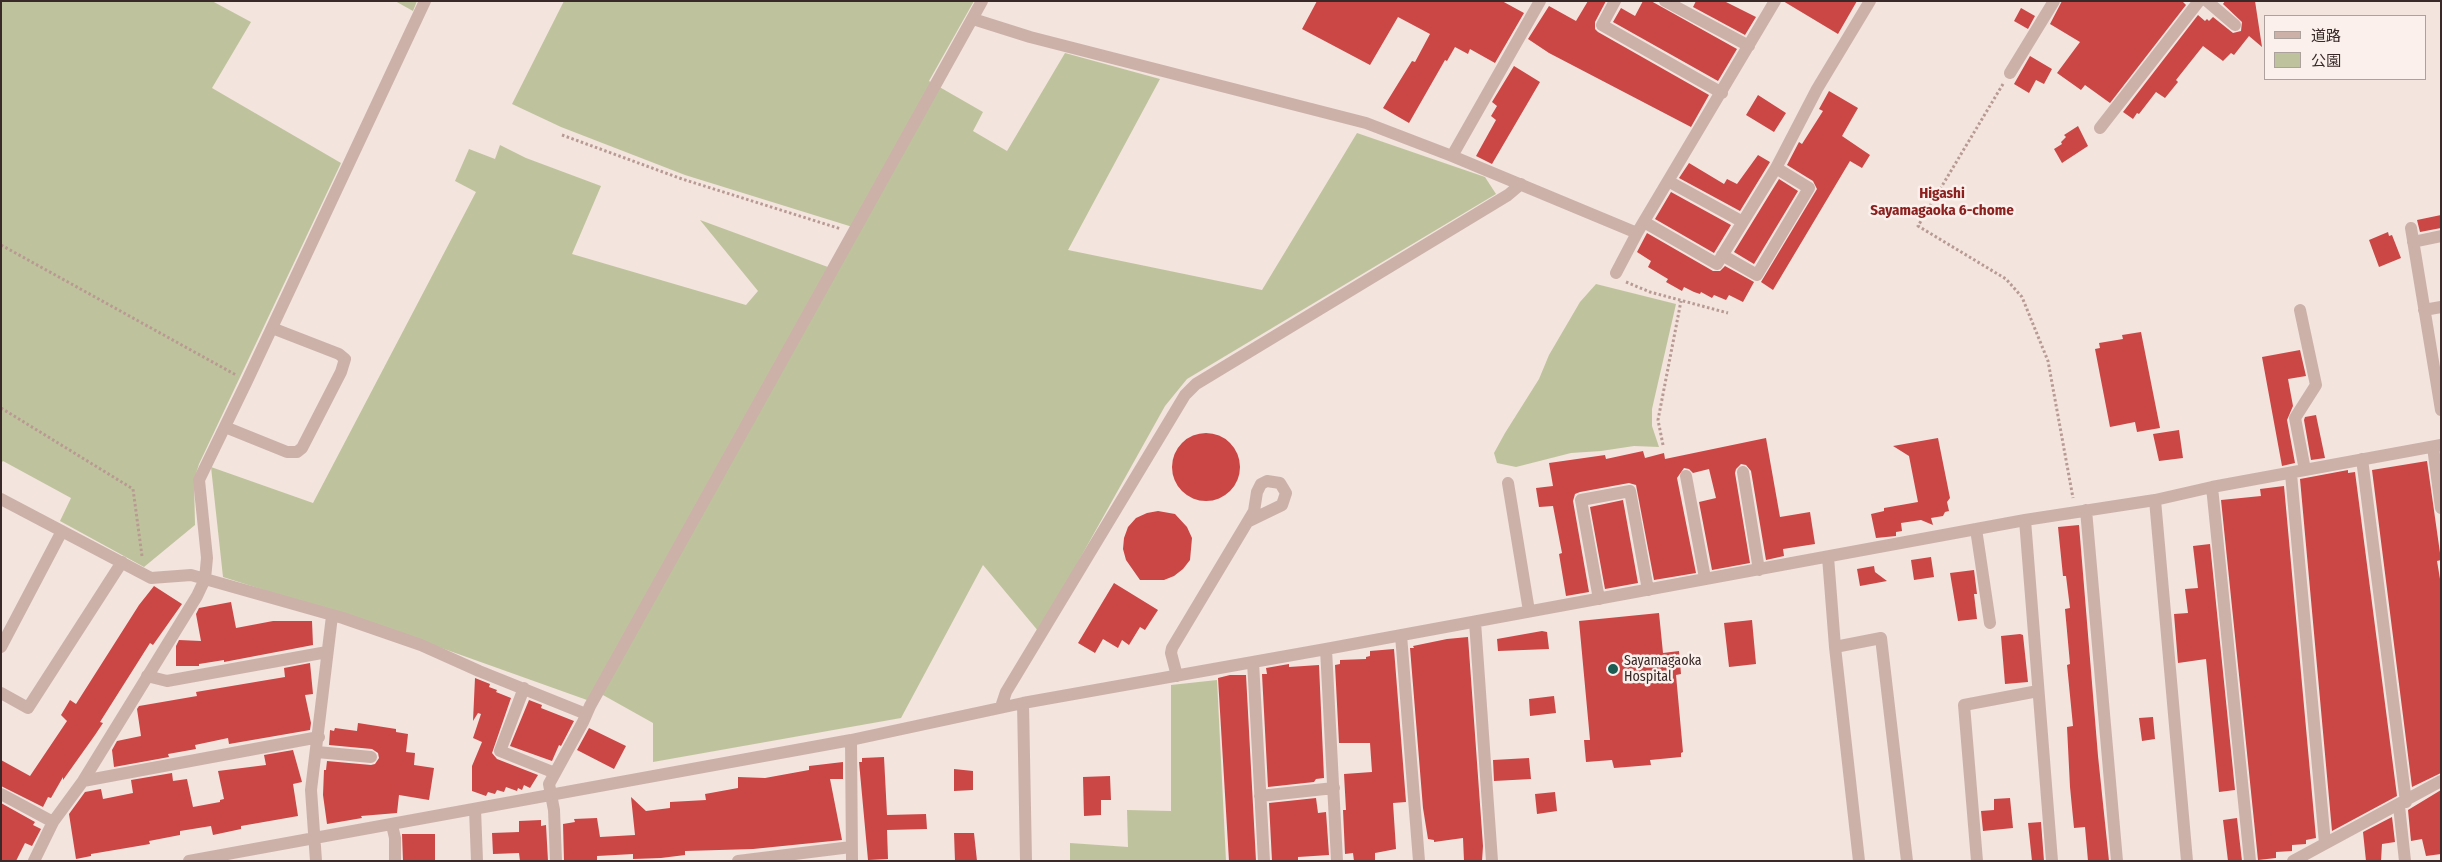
<!DOCTYPE html>
<meta charset="utf-8">
<style>
body{margin:0}
#map{position:relative;width:2442px;height:862px;overflow:hidden;background:#f3e4de;font-family:"Fira Sans Condensed","Noto Sans JP",sans-serif}
canvas{display:block}
.frame{position:absolute;inset:0;border:2px solid #392a29;pointer-events:none}
.legend{position:absolute;left:2264px;top:15px;width:162px;height:65px;box-sizing:border-box;background:#fbf0eb;border:1px solid #ada19d;margin:0;padding:6px 9px;list-style:none;font-size:15px;color:#392a29}
.legend li{display:flex;align-items:center;gap:10px;height:25px}
.legend b{width:25px;border:1px solid #ada19d}
</style>
<div id="map">
<canvas width="2442" height="862"></canvas>
<div class="frame"></div>
<ul class="legend">
<li><b style="height:6px;background:#ccb1a9"></b>道路</li>
<li><b style="height:14px;background:#bfc39d"></b>公園</li>
</ul>
</div>
<script>
const g = document.querySelector('canvas').getContext('2d');
g.lineJoin = 'round';
function paint(path, color) { g.fillStyle = color; g.fill(path, 'evenodd'); }
const poly = rows => new Path2D(rows.map(r => 'M' + r).join(''));
function strokePath(path, color, width, dash) { g.strokeStyle = color; g.lineWidth = width; g.lineCap = dash ? 'butt' : 'round'; g.setLineDash(dash || []); g.stroke(path); }
function write(font, color, halo, rows, align = 'center') {
  g.font = font + ' "Fira Sans Condensed",sans-serif'; g.lineWidth = 5; g.setLineDash([]); g.textBaseline = 'middle'; g.strokeStyle = halo; g.fillStyle = color; for (const [text, x, y, turn = 0] of rows) {
    g.save(); g.translate(x, y); g.rotate((+turn || 0) * Math.PI / 180); g.textAlign = isNaN(turn) ? turn : align; if (halo) g.strokeText(text, 0, 0); g.fillText(text, 0, 0); g.restore();
  }
}
paint(poly([
 [1,1,212,1,251,22,212,88,341,163,199,464,194,480,195,525,144,567,60,521,71,498,3,461,1,463],
 [395,1,417,1,413,11],
 [564,1,974,1,929,81,983,112,973,131,1007,151,1065,53,1160,79,1068,250,1262,290,1357,133,1485,177,1496,194,1187,379,1165,406,1039,632,983,565,901,718,653,762,653,723,594,690,587,700,405,635,223,577,211,467,313,503,476,192,455,181,469,149,495,159,500,145,526,158,601,186,572,254,746,305,758,291,700,220,836,270,859,229,685,175,561,127,512,104],
 [1596,284,1676,304,1652,409,1652,426,1659,447,1634,446,1601,451,1571,453,1516,467,1497,463,1494,453,1505,433,1539,379,1549,355,1580,302],
 [1217,680,1226,861,1070,861,1070,843,1128,847,1127,810,1171,811,1171,685]
]), '#bfc39d');
paint(poly([
 [1317,1,1502,1,1524,13,1495,63,1470,49,1468,54,1455,47,1447,61,1445,60,1409,123,1383,108,1412,61,1415,62,1430,34,1398,17,1370,65,1302,29],
 [1588,1,1606,1,1595,22,1595,29,1598,32,1709,95,1691,127,1549,53,1528,39,1549,6,1576,21],
 [1643,1,1651,1,1737,49,1718,81,1613,22,1621,8,1635,16],
 [1696,1,1724,1,1756,17,1745,35,1693,7],
 [1783,1,1857,1,1838,34],
 [2062,1,2182,1,2186,5,2110,103,2085,85,2081,90,2057,73,2080,42,2050,24],
 [2225,1,2255,1,2262,47,2249,36,2234,55,2231,53,2223,61,2203,46,2176,80,2178,82,2165,98,2156,92,2139,114,2137,113,2133,119,2123,112,2198,15,2205,21,2207,19,2209,21,2213,17,2233,33,2241,31,2242,22,2223,4],
 [2021,8,2035,16,2028,29,2014,21],
 [2030,56,2052,69,2044,84,2036,80,2029,93,2014,84],
 [1514,66,1540,82,1492,164,1476,156,1496,120,1491,116,1497,106,1492,102],
 [1829,91,1858,108,1842,136,1870,155,1862,168,1850,161,1773,290,1761,282,1817,189,1813,181,1787,165,1799,142,1802,144,1823,111,1819,109],
 [1758,95,1786,113,1774,132,1746,115],
 [2078,126,2088,146,2062,163,2054,149,2062,144,2061,142,2066,137,2064,135],
 [1758,155,1770,162,1740,211,1679,178,1689,163,1724,184,1727,179,1737,184],
 [1779,179,1798,191,1754,264,1734,252],
 [1671,192,1731,225,1714,253,1655,219],
 [2441,215,2441,228,2420,232,2417,220],
 [2388,232,2389,236,2392,235,2401,258,2379,267,2369,240],
 [1647,233,1713,271,1720,271,1725,266,1754,282,1743,302,1729,295,1726,300,1714,295,1712,298,1701,292,1700,294,1694,292,1684,287,1682,291,1666,282,1668,279,1648,267,1651,261,1637,252],
 [2141,332,2160,428,2137,432,2135,422,2110,427,2095,349,2100,348,2099,343,2123,339,2122,335],
 [2300,350,2306,376,2288,379,2293,406,2287,420,2295,463,2282,466,2262,357],
 [2316,415,2325,458,2311,460,2304,420,2305,417],
 [2179,430,2183,458,2159,461,2153,434],
 '1172 467a34 34 0 1 1 68 0a34 34 0 1 1-68 0Z',
 [1766,438,1780,517,1810,512,1815,544,1783,549,1784,556,1766,560,1751,471,1746,465,1741,464,1736,469,1735,473,1750,563,1712,570,1699,502,1716,498,1709,469,1693,473,1689,469,1684,468,1677,478,1696,573,1654,580,1636,485,1629,483,1580,492,1575,494,1573,501,1589,592,1566,596,1559,554,1562,553,1553,506,1539,507,1536,488,1553,486,1549,463,1605,455,1606,459,1643,451,1645,458,1664,453,1665,459],
 [1938,438,1950,498,1947,502,1949,511,1945,512,1943,516,1931,518,1933,525,1921,520,1901,523,1902,531,1896,532,1896,536,1876,538,1871,514,1884,511,1884,508,1918,502,1909,456,1893,446],
 [2427,461,2441,560,2437,561,2441,585,2441,773,2412,787,2372,470],
 [2348,470,2348,473,2355,472,2397,796,2332,831,2300,479],
 [2284,486,2316,838,2306,840,2306,844,2292,845,2292,851,2276,852,2276,858,2258,860,2221,500,2261,496,2260,489],
 [1623,500,1638,583,1605,589,1590,507],
 [1158,511,1175,514,1187,527,1192,538,1190,560,1183,569,1174,576,1164,580,1140,580,1126,560,1123,549,1124,538,1128,527,1136,518,1147,513],
 [2079,525,2098,756,2109,861,2088,861,2085,827,2074,828,2070,787,2067,727,2073,726,2067,665,2070,664,2065,609,2070,608,2066,576,2063,576,2058,527],
 [2210,544,2235,790,2219,792,2206,659,2178,663,2174,614,2188,613,2185,589,2198,588,2193,546],
 [1931,557,1934,577,1914,580,1911,560],
 [1874,566,1875,572,1887,581,1860,586,1857,569],
 [1974,570,1977,594,1974,594,1977,619,1958,621,1950,573],
 [1114,583,1158,610,1145,630,1140,627,1129,645,1122,640,1118,648,1103,639,1095,653,1078,643],
 [154,586,182,604,153,645,150,643,100,722,103,723,95,735,63,780,63,777,51,798,48,797,43,807,1,786,1,760,30,776,67,721,61,715,70,700,76,704,139,605],
 [231,602,236,628,273,621,312,621,313,645,224,662,224,660,199,664,199,666,176,666,176,646,179,640,201,641,196,614,199,608],
 [1659,613,1663,653,1679,651,1681,674,1676,675,1683,752,1681,753,1681,757,1650,760,1651,765,1614,768,1612,760,1586,762,1584,740,1590,740,1579,621],
 [1752,620,1756,664,1729,667,1724,623],
 [1542,631,1547,632,1549,649,1498,651,1497,639],
 [2020,634,2023,635,2028,682,2005,684,2001,636],
 [1468,637,1483,846,1482,861,1464,861,1463,838,1434,842,1434,840,1428,839,1423,808,1410,648,1414,648,1413,646,1447,639],
 [1394,649,1406,802,1393,803,1396,849,1375,853,1375,861,1354,861,1353,853,1345,854,1343,810,1346,810,1344,774,1372,772,1370,743,1339,743,1335,665,1340,664,1340,660,1366,659,1366,657,1370,656,1370,651],
 [310,663,313,694,305,695,311,723,310,730,229,744,228,738,195,745,196,749,168,754,169,757,114,767,112,750,117,741,141,736,137,709,139,706,197,696,196,692,285,677,284,668],
 [1289,664,1289,667,1319,665,1324,778,1316,779,1314,782,1268,787,1262,674,1267,674,1266,668],
 [1230,675,1246,675,1256,861,1229,861,1218,678],
 [475,678,490,684,489,687,497,690,496,692,511,698,492,753,497,759,538,775,530,788,524,785,522,790,518,788,517,791,506,787,504,792,497,790,495,794,488,792,486,796,472,791,472,766,482,742,473,738,481,714,478,713,473,721],
 [1554,696,1556,713,1530,716,1529,699],
 [529,700,542,705,541,708,574,721,561,746,559,745,552,761,510,746],
 [2153,717,2155,739,2142,741,2139,718],
 [358,723,396,729,396,732,408,734,406,752,415,753,414,765,434,768,429,800,399,795,397,813,361,816,362,818,327,824,323,795,324,770,326,770,327,761,371,765,375,764,379,758,378,753,372,749,329,745,330,730,334,731,335,728,357,731],
 [589,728,626,746,614,769,577,750],
 [293,750,302,782,293,784,298,816,241,826,241,829,213,835,211,826,180,831,180,835,149,841,150,844,91,854,91,856,76,859,69,814,85,792,101,789,103,799,133,793,131,780,172,773,173,781,187,779,193,807,220,802,220,800,224,799,218,771,266,765,264,755],
 [884,757,887,815,926,814,927,829,887,830,888,859,868,860,859,762,862,762,862,758],
 [1529,758,1531,779,1494,781,1493,760],
 [843,762,843,779,830,779,842,840,753,849,685,851,685,855,661,858,633,859,633,854,597,856,597,861,564,861,563,824,575,822,574,819,597,818,600,837,635,835,631,797,646,811,670,808,670,802,706,800,705,794,738,788,738,777,765,778,809,770,809,766],
 [954,769,973,771,973,790,954,791],
 [1110,776,1111,800,1101,800,1101,815,1084,816,1083,777],
 [2441,790,2441,854,2426,856,2422,839,2411,841,2408,810],
 [1555,792,1557,811,1537,814,1535,794],
 [1316,798,1318,813,1326,812,1329,855,1298,857,1298,861,1272,861,1269,803],
 [2010,798,2013,828,1983,831,1981,811,1994,810,1994,799],
 [1,803,35,822,33,825,41,829,32,846,25,843,16,861,1,861],
 [2392,817,2395,842,2382,844,2381,861,2366,861,2363,832],
 [2237,818,2242,861,2228,861,2223,820],
 [541,820,541,826,546,825,548,861,520,861,519,853,493,854,492,833,519,832,519,821],
 [2041,822,2044,861,2032,861,2028,823],
 [954,833,974,833,977,861,955,861],
 [402,834,435,834,435,861,403,861]
]), '#ca4746');
strokePath(poly([
 [2003,84,1918,226,2006,279,2022,297,2048,361,2073,498],
 [562,135,682,179,841,229],
 [1,245,236,375],
 [1626,282,1650,292,1728,313],
 [1,408,133,489,142,556],
 [1663,445,1658,420,1681,301]
]), '#b89a93', 3, [2.5, 2.5]);
strokePath(poly([
 [1615,1,1602,25,1722,93],
 [1665,1,1749,46],
 [2207,1,2235,25],
 [973,19,1030,37,1366,123,1452,156,1637,233,1775,1],
 [2010,73,2054,1],
 [2100,128,2199,1],
 [1452,156,1540,1],
 [1668,181,1741,221],
 [1644,222,1717,264,1776,168,1817,89,1870,1],
 [2411,228,2441,410],
 [2413,242,2441,236],
 [1722,255,1757,275,1809,188,1776,168],
 [1616,273,1637,233],
 [2300,310,2316,385,2295,418,2305,470],
 [2424,310,2441,307],
 [225,427,287,452,297,452,302,448,341,372,345,359,339,354,272,328],
 [2433,447,2441,508],
 [2362,459,2406,802],
 [1743,472,1759,570],
 [2291,474,2325,843],
 [1686,476,1705,578],
 [1508,483,1529,611],
 [2212,487,2250,861],
 [1,499,151,578,191,575,343,618,421,645,479,671,586,714],
 [2155,500,2187,861],
 [2086,510,2117,861],
 [2025,520,2052,861],
 [1976,529,1990,623],
 [1828,557,1835,647,1859,861],
 [1599,599,1581,500,1630,491,1648,590],
 [1475,622,1492,861],
 [1401,635,1419,861],
 [1,647,62,531],
 [1835,647,1881,638,1907,861],
 [1326,649,1337,861],
 [1253,662,1264,861],
 [147,676,167,681,327,652],
 [1177,676,1171,653,1172,648,1254,511,1257,492,1261,484,1267,481,1280,483,1286,493,1282,505,1249,521],
 [524,688,500,751,555,773],
 [1,693,28,708,122,562],
 [1023,703,1026,861],
 [1001,707,1006,692,1185,395,1196,384,1508,195,1521,184],
 [851,740,852,861],
 [317,752,371,757],
 [83,781,319,737],
 [1,794,53,822],
 [1260,796,1334,788],
 [2399,806,2405,861],
 [475,809,477,861],
 [392,825,395,838,395,861],
 [34,861,53,822,83,781,197,596,205,579,207,558,199,480,247,381,425,1],
 [189,861,851,740,1023,703,1326,649,2025,520,2155,500,2212,487,2441,445],
 [316,861,311,790,332,616],
 [556,861,554,810,549,784,583,722,590,706,982,1],
 [738,861,851,847],
 [1977,861,1964,705,2038,691],
 [2293,861,2441,781]
]), '#ccb1a9', 12);
for (const [x, y, r, color] of [
 [1613,669,6,"#1d5c52"]
]) { const dot = new Path2D(); dot.arc(x, y, r, 0, 2 * Math.PI); g.fillStyle = color; g.fill(dot); strokePath(dot, '#fbf0eb', 2); }
write('14px', '#392a29', '#fbf0eb', [
 ["Sayamagaoka",1624,661],
 ["Hospital",1624,677]
], 'left');
write('bold 15px', '#8b201f', '#fbf0eb', [
 ["Higashi",1942,194],
 ["Sayamagaoka 6-chome",1942,211]
]);
</script>
